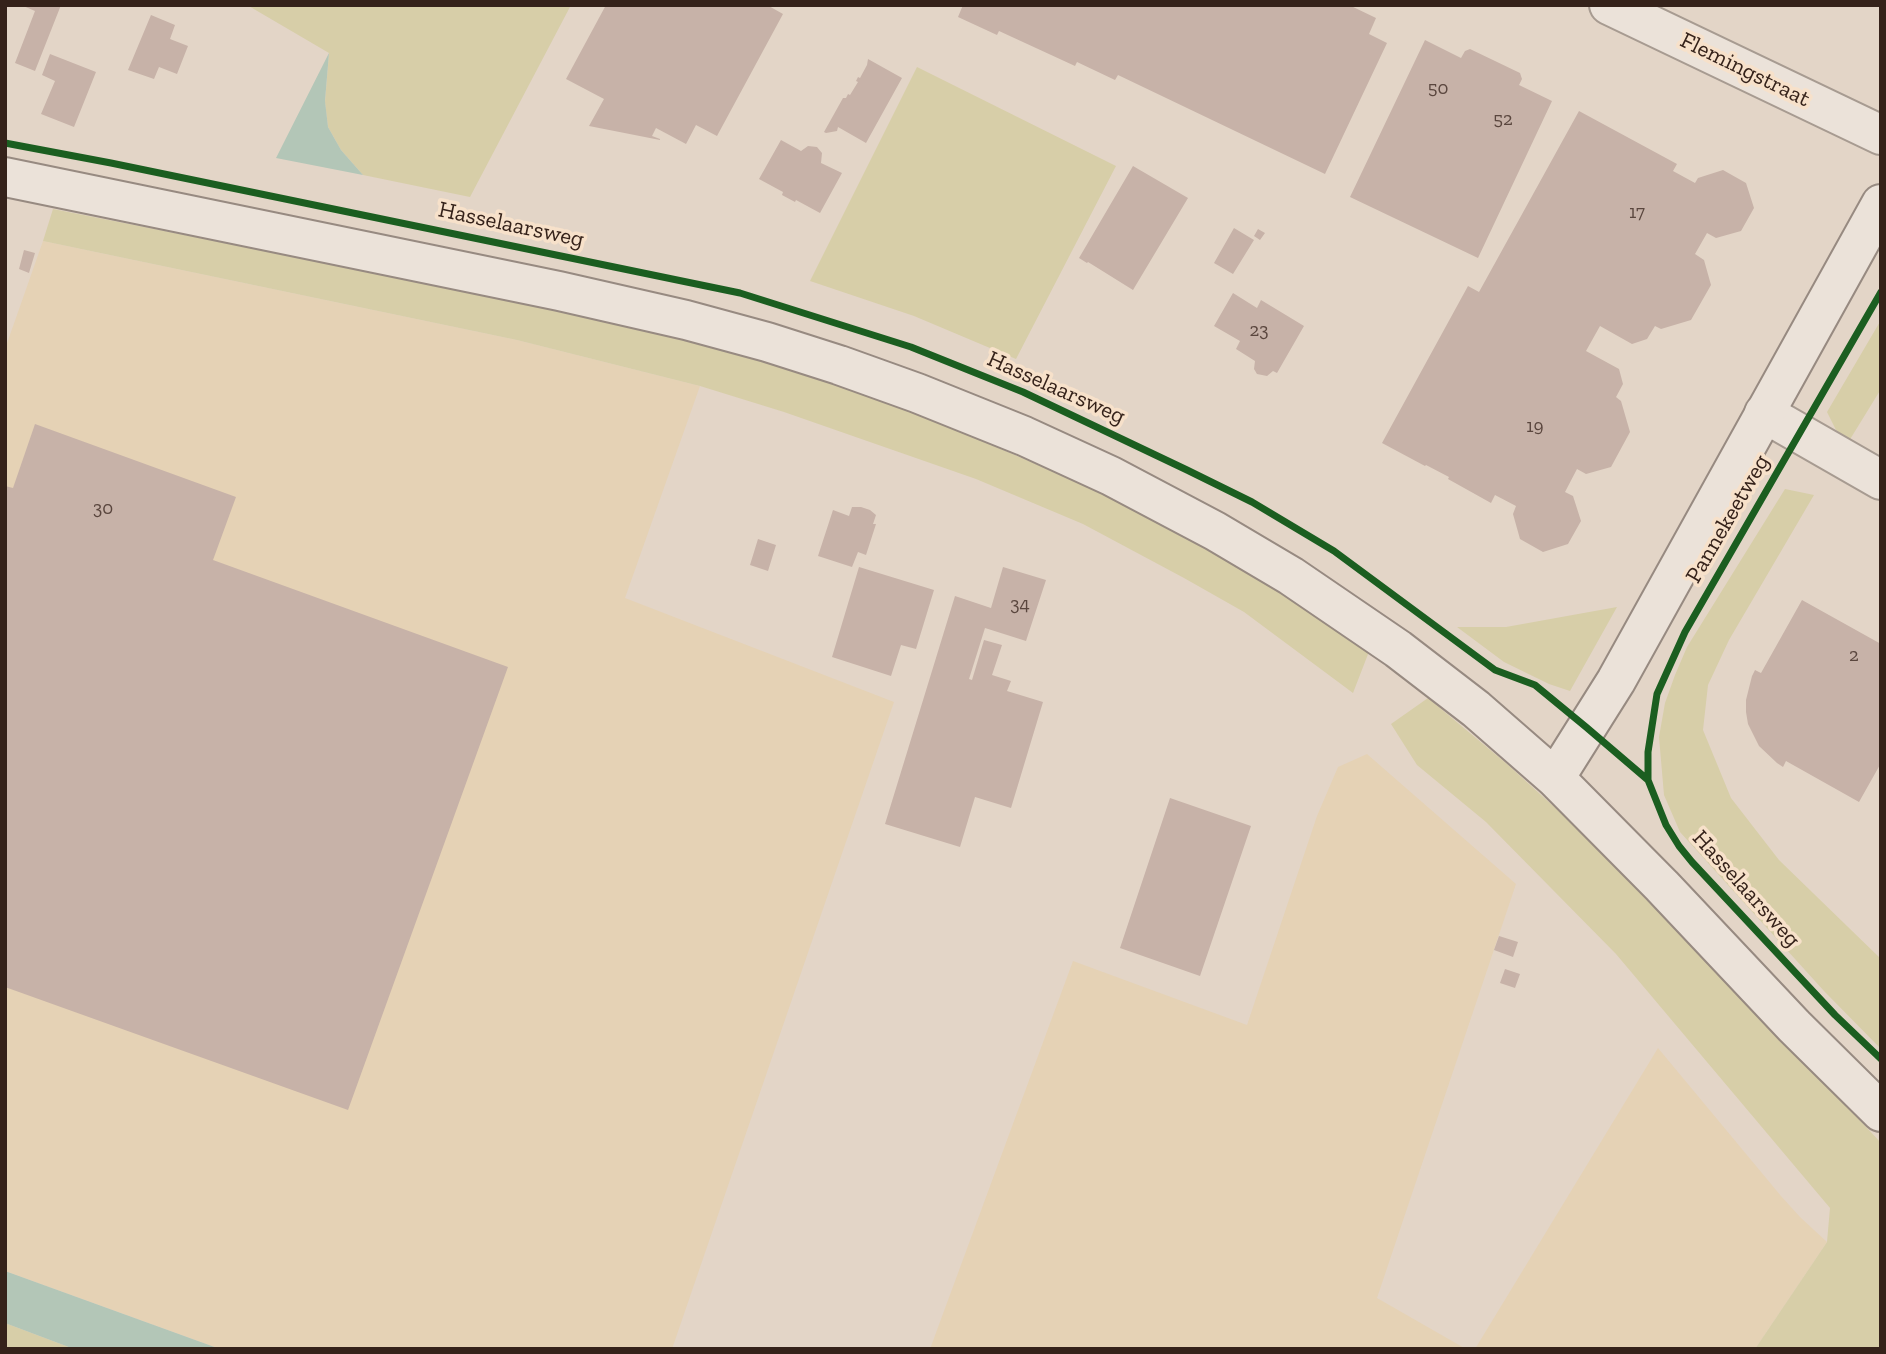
<!DOCTYPE html>
<style>
body{margin:0}
#map{position:relative;width:1886px;height:1354px;overflow:hidden;background:#e3d5c7;font-family:"Zilla Slab",serif}
canvas{display:block}
.frame{position:absolute;inset:0;border:7px solid #35221a;pointer-events:none}
</style>
<div id="map">
<canvas width="1886" height="1354"></canvas>
<div class="frame"></div>
</div>
<script>
const g = document.querySelector('canvas').getContext('2d');
g.lineJoin = 'round';
function paint(path, color) { g.fillStyle = color; g.fill(path, 'evenodd'); }
const poly = rows => new Path2D(rows.map(r => 'M' + r).join(''));
function strokePath(path, color, width, dash) { g.strokeStyle = color; g.lineWidth = width; g.lineCap = dash ? 'butt' : 'round'; g.setLineDash(dash || []); g.stroke(path); }
function write(font, color, halo, rows, align = 'center') {
  g.font = font + ' "Zilla Slab",serif'; g.lineWidth = 7; g.setLineDash([]); g.textBaseline = 'middle'; g.strokeStyle = halo; g.fillStyle = color; for (const [text, x, y, turn = 0] of rows) {
    g.save(); g.translate(x, y); g.rotate((+turn || 0) * Math.PI / 180); g.textAlign = isNaN(turn) ? turn : align; if (halo) g.strokeText(text, 0, 0); g.fillText(text, 0, 0); g.restore();
  }
}
paint(poly([
 [43,241,517,340,700,386,625,598,894,702,672,1349,220,1349,5,1271,5,349],
 [1367,754,1516,884,1377,1298,1466,1349,930,1349,1073,961,1247,1025,1317,816,1338,767],
 [1658,1048,1781,1196,1800,1217,1827,1242,1755,1349,1475,1349]
]), '#e5d2b5');
paint(poly([
 [247,5,571,5,470,197,363,175,341,150,328,127,325,102,329,53],
 [917,67,1116,166,1016,359,914,316,810,281],
 [53,209,585,314,773,361,933,420,1120,500,1268,580,1370,649,1353,693,1244,612,1184,578,1083,524,976,479,784,412,700,386,517,340,43,241],
 [1881,320,1881,389,1849,441,1836,430,1827,412],
 [1785,489,1814,495,1729,640,1708,685,1703,730,1731,798,1779,860,1881,959,1881,1049,1824,991,1680,832,1664,795,1659,737,1665,703,1675,675,1687,647],
 [1617,607,1570,691,1549,684,1504,662,1457,627,1506,627],
 [1428,698,1507,764,1650,894,1881,1143,1881,1349,1755,1349,1827,1242,1830,1208,1616,954,1486,822,1417,765,1391,724],
 [5,1323,74,1349,5,1349]
]), '#d7cea8');
paint(poly([
 [329,53,325,101,328,127,341,150,363,175,276,158],
 [5,1271,220,1349,74,1349,5,1323]
]), '#b3c6b7');
paint(poly([
 [21,5,61,5,35,71,15,63,35,11],
 [606,5,767,5,783,14,717,136,696,125,686,144,656,128,652,136,660,139,660,140,589,126,604,99,566,79],
 [963,5,1349,5,1376,18,1369,34,1387,43,1325,174,1118,75,1115,80,1077,62,1075,66,999,31,997,35,958,17],
 [151,15,175,25,170,39,188,46,177,74,159,67,154,79,128,70],
 [1425,40,1461,58,1465,51,1470,49,1520,73,1522,79,1519,85,1552,101,1478,258,1350,197],
 [50,54,96,72,74,127,41,114,55,81,42,75],
 [868,59,902,78,866,143,838,127,837,131,826,133,824,132,843,98,846,98,848,94,850,95,858,82,856,81,858,77,860,78,867,65],
 [1579,111,1677,164,1673,171,1695,183,1698,178,1723,170,1746,183,1754,208,1741,231,1716,238,1707,233,1695,254,1704,260,1711,285,1691,320,1661,329,1655,326,1647,339,1632,344,1600,326,1586,351,1619,369,1623,384,1616,397,1621,401,1630,432,1611,467,1586,474,1577,469,1565,492,1573,496,1581,521,1568,544,1543,552,1520,539,1513,514,1516,506,1495,495,1491,503,1448,479,1449,477,1426,465,1425,466,1382,443,1468,286,1479,292],
 [781,140,801,151,808,146,817,147,822,153,821,163,842,173,820,213,796,200,795,202,782,195,783,192,759,179],
 [1133,166,1188,198,1133,290,1088,262,1087,263,1079,258],
 [1234,228,1254,240,1233,274,1214,263],
 [1258,229,1265,233,1260,240,1254,236],
 [24,250,35,253,29,273,19,269],
 [1233,293,1257,308,1261,300,1304,326,1277,373,1273,371,1267,376,1257,374,1254,369,1255,361,1236,349,1240,341,1214,326],
 [35,424,236,497,213,560,508,667,348,1110,5,987,5,486,13,488],
 [852,507,861,507,870,510,876,515,873,524,876,524,866,555,858,552,852,567,818,556,833,510,849,516],
 [758,539,776,545,768,571,750,565],
 [859,567,934,590,916,649,901,645,891,676,832,657],
 [1003,567,1046,580,1026,641,985,628,969,679,972,680,984,640,1002,645,992,675,1011,681,1007,691,1043,702,1011,808,975,797,960,847,885,824,955,596,991,608],
 [1802,600,1881,644,1881,763,1859,802,1786,761,1783,767,1777,763,1759,746,1748,724,1746,712,1746,700,1752,676,1755,670,1761,673],
 [1170,798,1251,826,1200,976,1120,948],
 [1499,936,1518,942,1513,957,1494,950],
 [1505,969,1520,974,1515,988,1500,983]
]), '#c7b2a8');
const street = poly([
 [1609,5,1881,135],
 [1764,413,1881,480]
]);
const secondary = poly([
 [5,177,559,291,686,320,767,342,839,365,917,393,1024,436,1111,476,1215,531,1291,576,1398,649,1476,709,1555,778,1662,886,1794,1026,1881,1112],
 [1555,778,1616,681,1881,204]
]);
strokePath(street, '#a79b91', 42);
strokePath(secondary, '#978a81', 42);
strokePath(street, '#ebe2d9', 38);
strokePath(secondary, '#ebe2d9', 38);
strokePath(poly([
 [5,143,111,163,740,293,911,347,1023,392,1187,470,1252,502,1334,551,1495,670,1535,685,1586,727,1648,780,1666,825,1679,846,1692,862,1835,1015,1881,1059],
 [1648,780,1648,752,1657,694,1685,632,1881,292]
]), '#1b5e20', 7);
write('19px', '#5a463e', null, [
 ["50",1438,89],
 ["52",1503,120],
 ["17",1637,213],
 ["23",1259,331],
 ["19",1535,427],
 ["30",103,509],
 ["34",1020,605],
 ["2",1854,656]
]);
write('23px', '#35221a', '#f7e1ca', [
 ["Flemingstraat",1745,70,26],
 ["Hasselaarsweg",511,225,12],
 ["Hasselaarsweg",1056,388,24],
 ["Pannekeetweg",1728,519,-60],
 ["Hasselaarsweg",1746,889,48]
]);
</script>
